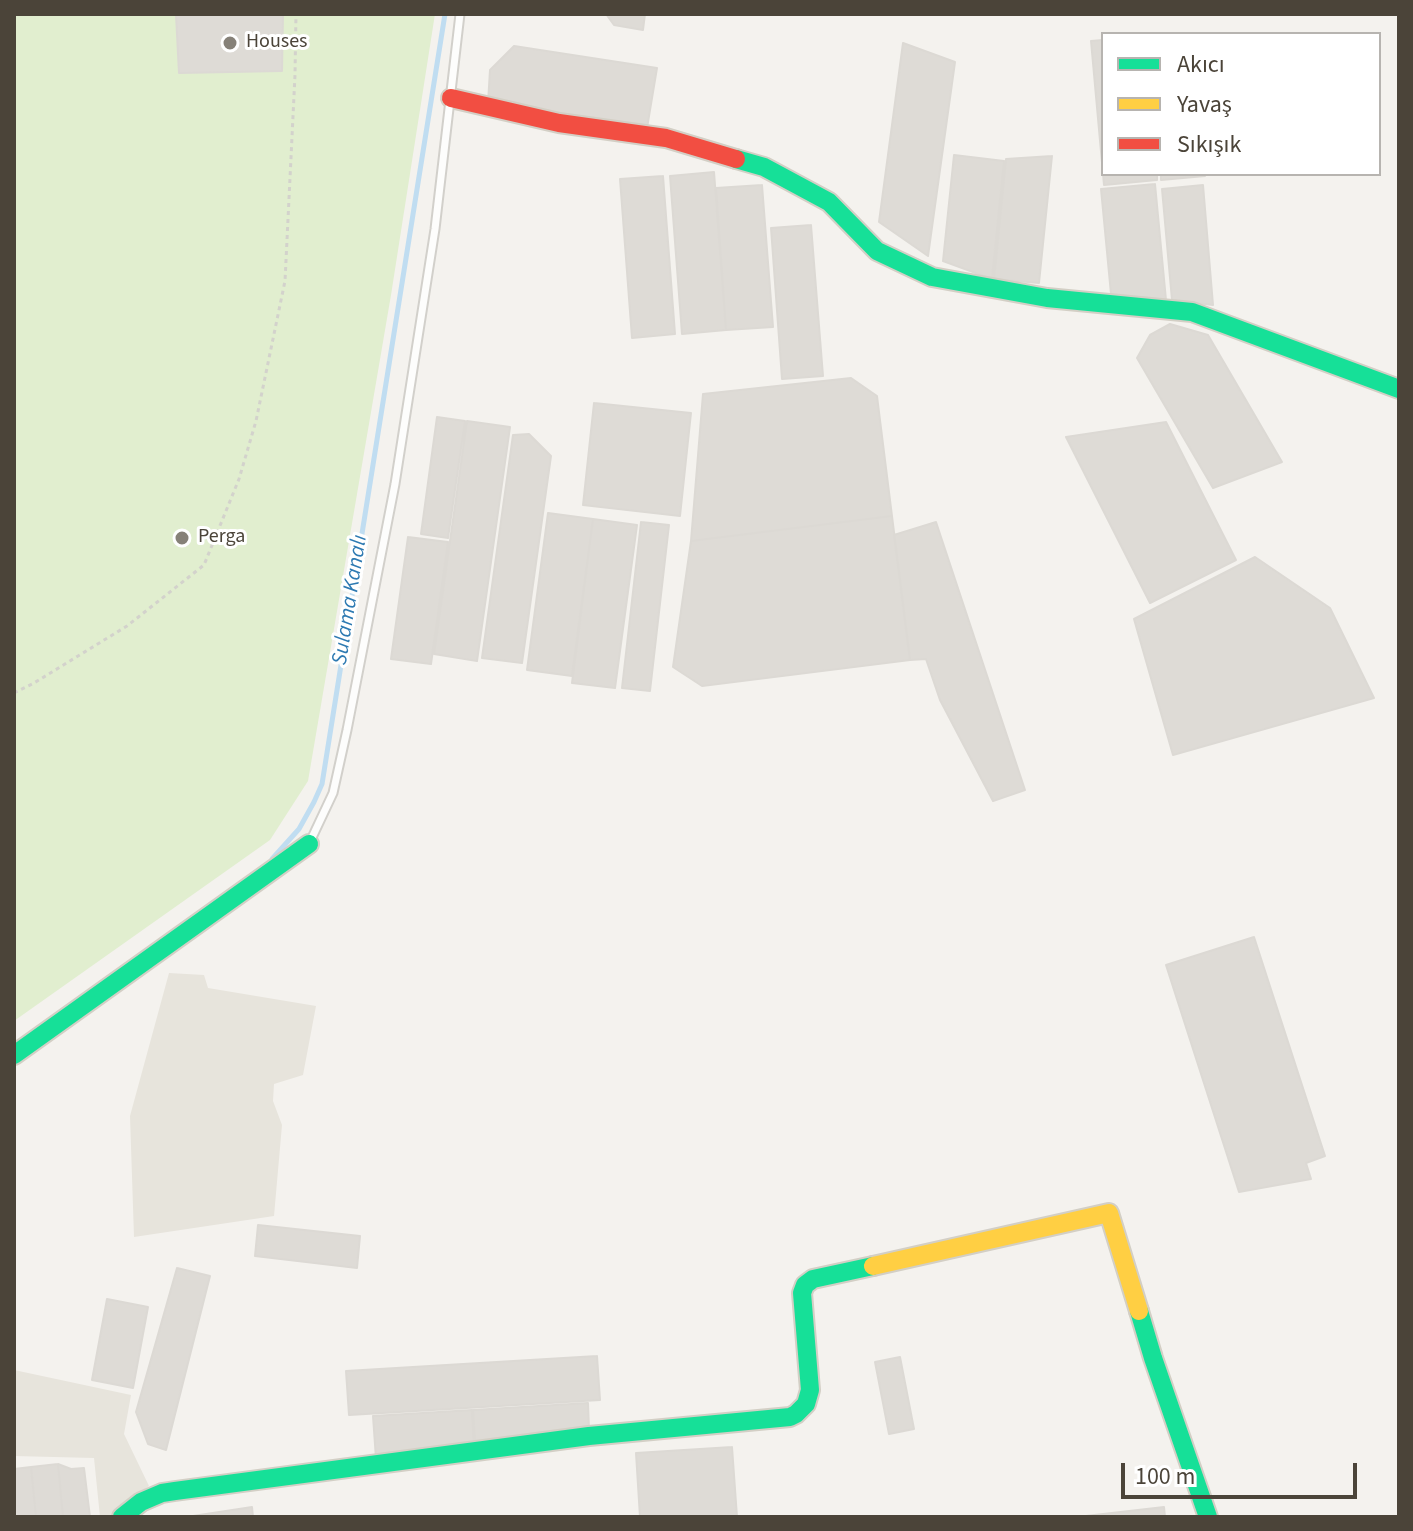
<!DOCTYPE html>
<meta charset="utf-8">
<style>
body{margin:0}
#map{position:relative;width:1413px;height:1531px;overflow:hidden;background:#f4f2ee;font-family:"Source Sans 3",sans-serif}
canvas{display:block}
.frame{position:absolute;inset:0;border:16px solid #4b4439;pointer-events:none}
.legend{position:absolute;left:1101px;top:32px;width:280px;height:144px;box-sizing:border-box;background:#fff;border:2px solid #b7b4b0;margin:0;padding:10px 14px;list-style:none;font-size:24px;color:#4b4439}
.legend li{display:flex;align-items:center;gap:16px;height:40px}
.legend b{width:40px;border:2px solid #b7b4b0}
.scale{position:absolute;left:1121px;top:1463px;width:236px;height:36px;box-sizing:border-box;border:4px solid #4b4439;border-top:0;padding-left:10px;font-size:24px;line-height:28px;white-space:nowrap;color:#4b4439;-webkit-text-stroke:6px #fff;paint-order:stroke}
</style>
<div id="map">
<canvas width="1413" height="1531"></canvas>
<div class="frame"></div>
<ul class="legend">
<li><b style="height:10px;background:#16e098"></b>Akıcı</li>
<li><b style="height:10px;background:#ffcf43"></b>Yavaş</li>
<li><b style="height:10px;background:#f24e42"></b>Sıkışık</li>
</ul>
<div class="scale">100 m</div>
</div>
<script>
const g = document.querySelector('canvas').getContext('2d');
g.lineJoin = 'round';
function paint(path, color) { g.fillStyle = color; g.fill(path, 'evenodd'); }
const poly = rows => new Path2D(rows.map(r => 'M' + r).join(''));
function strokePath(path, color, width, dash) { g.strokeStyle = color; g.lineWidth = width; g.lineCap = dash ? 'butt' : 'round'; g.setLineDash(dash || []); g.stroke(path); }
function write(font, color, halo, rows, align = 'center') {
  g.font = font + ' "Source Sans 3",sans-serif'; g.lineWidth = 6; g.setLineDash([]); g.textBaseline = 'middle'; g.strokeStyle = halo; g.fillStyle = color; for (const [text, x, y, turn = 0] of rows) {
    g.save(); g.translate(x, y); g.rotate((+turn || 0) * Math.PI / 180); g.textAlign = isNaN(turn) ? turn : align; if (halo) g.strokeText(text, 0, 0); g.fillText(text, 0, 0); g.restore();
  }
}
paint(poly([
 [169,973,204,975,208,988,316,1006,303,1075,274,1084,273,1101,282,1125,274,1216,134,1237,130,1116],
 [14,1370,131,1395,124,1434,149,1486,125,1504,128,1517,100,1517,94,1458,14,1456]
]), '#e7e4dc');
paint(poly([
 [14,14,435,14,391,295,308,781,270,840,14,1021]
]), '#e1eecf');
strokePath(poly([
 [272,859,299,829,314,802,322,784,445,14]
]), '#c0ddf1', 5);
const building = poly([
 [168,14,283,14,282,71,179,73,176,15,168,14],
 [606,14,645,14,643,30,614,25,606,14],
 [1103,40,1103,174,1157,174,1157,180,1104,185,1091,41,1103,40],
 [903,43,955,62,928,256,879,222,903,43],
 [514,46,657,68,647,128,488,103,490,70,514,46],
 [954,155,1004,161,992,279,943,261,954,155],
 [1052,156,1039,283,994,279,1006,159,1052,156],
 [714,172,726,330,682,334,670,176,714,172],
 [1161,174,1205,174,1205,176,1161,180,1161,174],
 [663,176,675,334,632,338,620,179,663,176],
 [1155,184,1166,300,1111,294,1101,189,1155,184],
 [762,185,773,327,726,330,716,188,762,185],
 [1203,185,1213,305,1172,300,1162,189,1203,185],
 [811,225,823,376,782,379,771,228,811,225],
 [1170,324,1208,335,1282,462,1213,488,1137,358,1150,335,1170,324],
 [851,378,877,396,892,516,691,541,703,394,851,378],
 [594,403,691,413,680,516,583,505,594,403],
 [437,417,465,421,448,538,421,534,437,417],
 [467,421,510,427,477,661,434,654,467,421],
 [1166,422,1236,560,1150,603,1066,437,1166,422],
 [529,434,551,456,522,663,482,658,513,435,529,434],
 [548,513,593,519,572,676,527,670,548,513],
 [892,516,910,660,702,686,673,667,691,541,892,516],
 [593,519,637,525,615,688,572,683,593,519],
 [641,522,669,525,650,691,622,688,641,522],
 [936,522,1025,790,993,801,940,700,926,659,910,660,894,535,936,522],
 [408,537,448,542,431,664,391,659,408,537],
 [1255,557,1330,608,1374,698,1173,755,1134,619,1255,557],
 [1254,937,1325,1156,1306,1163,1311,1179,1239,1192,1166,965,1254,937],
 [258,1225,360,1236,357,1268,255,1256,258,1225],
 [177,1268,210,1276,166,1450,148,1444,136,1412,177,1268],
 [107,1299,148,1307,133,1388,92,1380,107,1299],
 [597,1356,600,1400,349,1415,346,1371,597,1356],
 [900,1357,914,1429,889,1434,875,1362,900,1357],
 [588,1403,589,1429,475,1441,473,1410,588,1403],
 [472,1410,474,1447,376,1459,373,1416,472,1410],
 [732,1447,737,1517,640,1517,636,1453,732,1447],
 [58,1464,71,1469,84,1468,90,1517,63,1517,58,1464],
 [58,1464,63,1517,36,1517,31,1467,58,1464],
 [31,1467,36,1517,14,1517,14,1469,31,1467],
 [252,1507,253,1517,193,1517,193,1516,252,1507],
 [1164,1507,1165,1517,1077,1517,1164,1507]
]);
paint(building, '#dedbd6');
strokePath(building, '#dcd9d4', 2);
const lane = poly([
 [309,844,333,793,347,730,395,484,435,229,460,14]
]);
const fast = poly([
 [736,159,764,167,829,202,877,251,932,277,1047,298,1192,312,1399,389],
 [14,1055,309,844],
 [1139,1311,1153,1358,1208,1517],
 [122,1517,141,1502,162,1493,175,1491,589,1436,790,1417,796,1414,806,1404,810,1390,802,1293,805,1285,813,1279,873,1266]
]);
const slow = poly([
 [873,1266,1109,1213,1139,1311]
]);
const jam = poly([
 [451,98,559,123,666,138,736,159]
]);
strokePath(lane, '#d2d0cb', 11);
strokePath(fast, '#d3cfc5', 22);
strokePath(slow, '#d3cfc5', 22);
strokePath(jam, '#d3cfc5', 22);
strokePath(poly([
 [14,693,34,683,127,626,204,565,239,479,256,421,285,281,295,75,296,14]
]), '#d3d2cc', 3, [4, 4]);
strokePath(lane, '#fdfdfc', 7);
strokePath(fast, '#16e098', 18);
strokePath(slow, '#ffcf43', 18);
strokePath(jam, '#f24e42', 18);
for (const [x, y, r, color] of [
 [230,43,8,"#868178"],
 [182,538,8,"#868178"]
]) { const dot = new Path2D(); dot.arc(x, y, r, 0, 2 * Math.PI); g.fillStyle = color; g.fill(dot); strokePath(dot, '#fff', 3); }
write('20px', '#4b4439', '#fff', [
 ["Houses",246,43],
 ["Perga",198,538]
], 'left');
write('italic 22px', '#2e7ab2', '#fff', [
 ["Sulama Kanalı",351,600,-81]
]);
</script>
